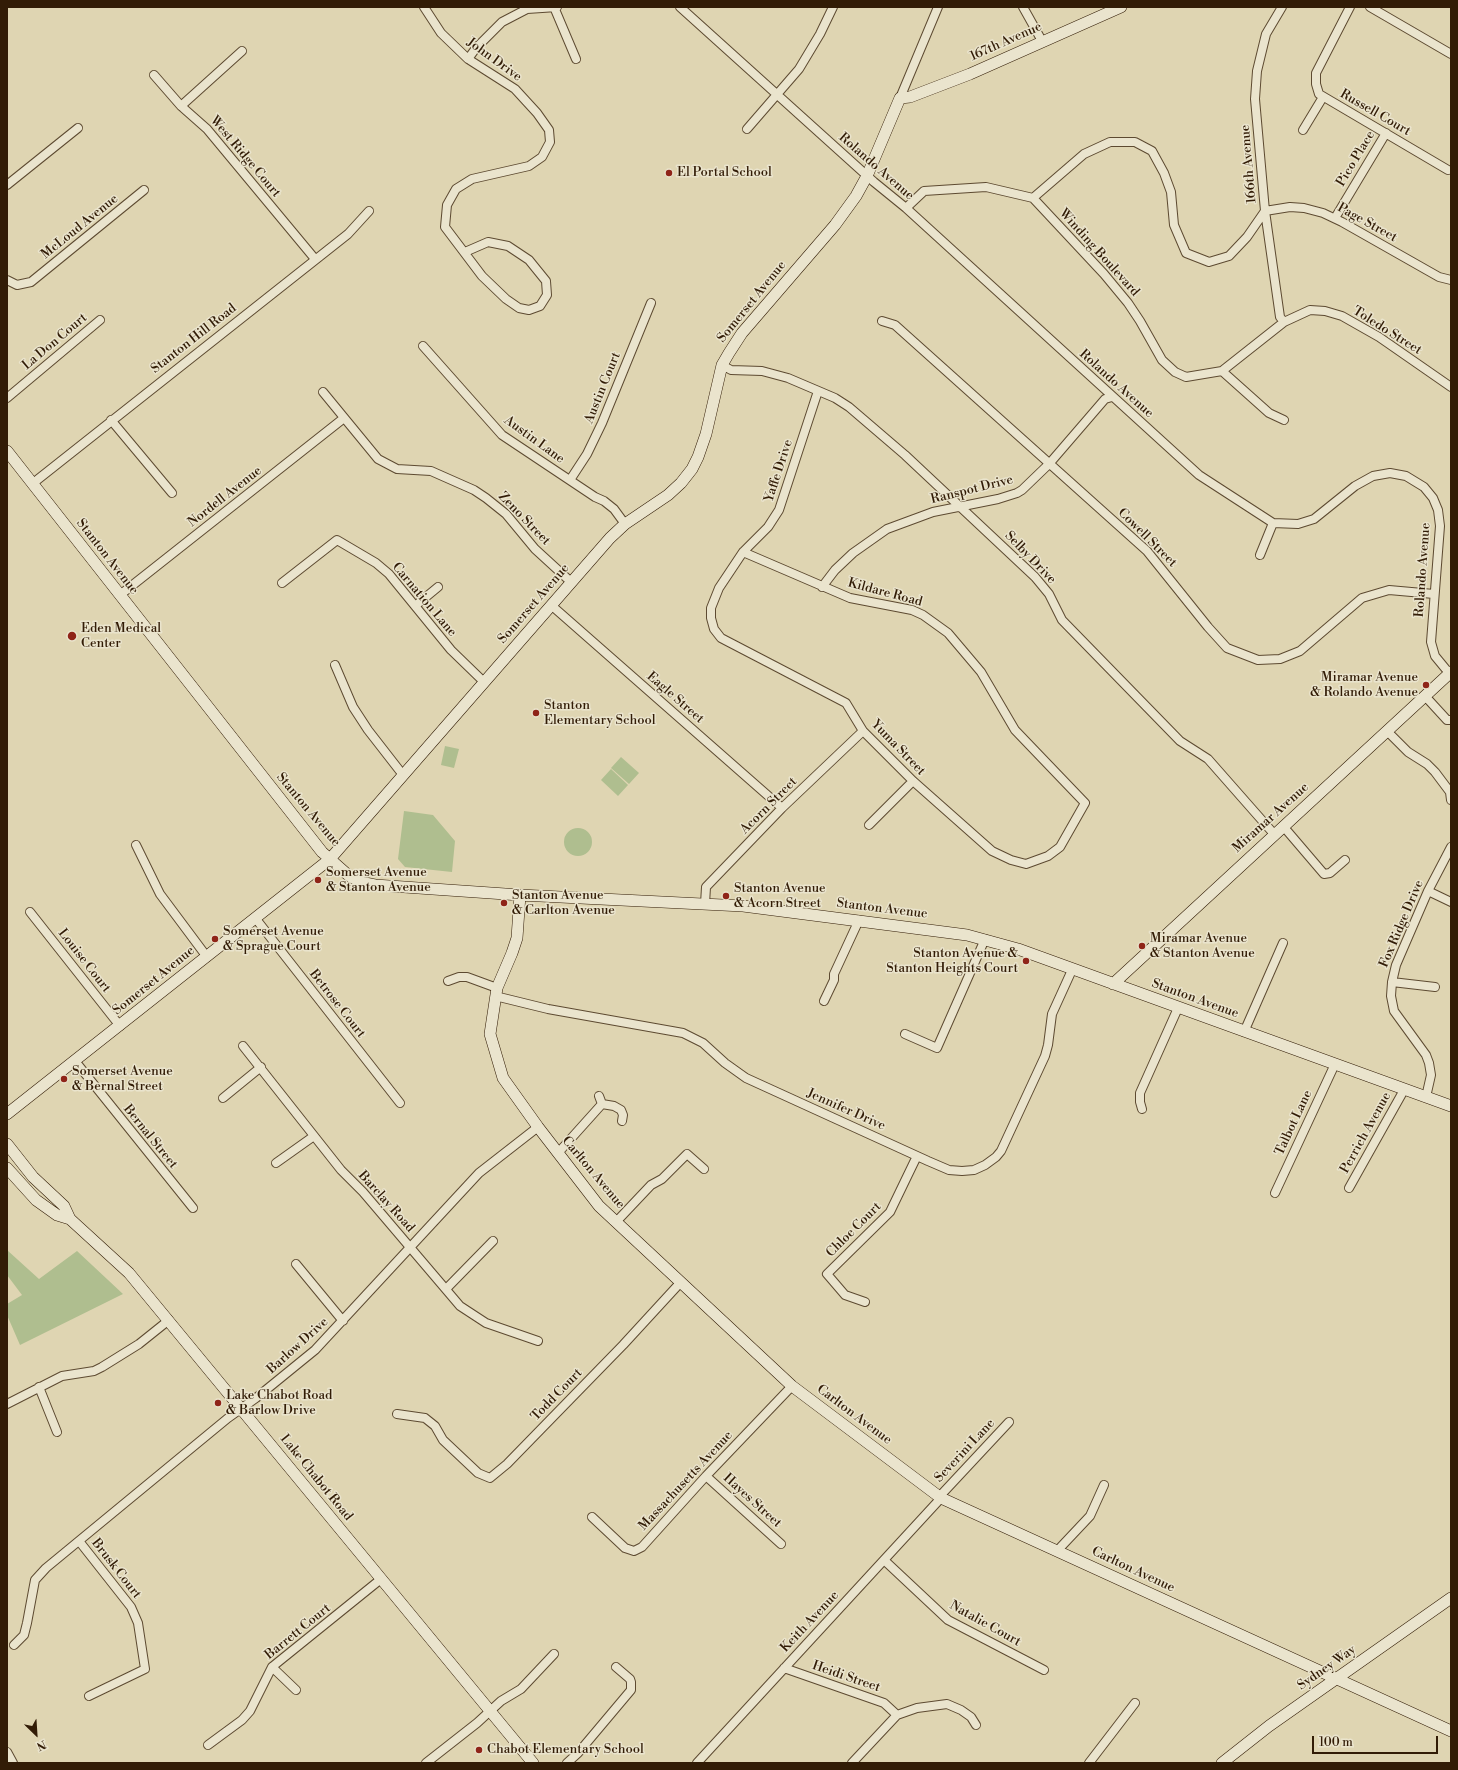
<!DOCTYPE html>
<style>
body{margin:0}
#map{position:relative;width:1458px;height:1770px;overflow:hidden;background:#dfd5b2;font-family:"Libre Bodoni",serif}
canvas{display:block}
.frame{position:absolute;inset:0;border:8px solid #321c06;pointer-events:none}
.north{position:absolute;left:16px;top:1714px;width:40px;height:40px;-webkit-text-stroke:3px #eae4cd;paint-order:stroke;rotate:155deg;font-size:11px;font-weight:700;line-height:16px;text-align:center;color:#321c06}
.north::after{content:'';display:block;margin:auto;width:14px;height:18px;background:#321c06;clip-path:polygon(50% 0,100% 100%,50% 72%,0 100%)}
.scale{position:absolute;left:1312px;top:1736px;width:126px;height:18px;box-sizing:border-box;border:2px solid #321c06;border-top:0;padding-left:5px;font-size:12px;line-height:14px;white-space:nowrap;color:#321c06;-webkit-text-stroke:3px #eae4cd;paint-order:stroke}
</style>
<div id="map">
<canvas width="1458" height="1770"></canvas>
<div class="frame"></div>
<div class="north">N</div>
<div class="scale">100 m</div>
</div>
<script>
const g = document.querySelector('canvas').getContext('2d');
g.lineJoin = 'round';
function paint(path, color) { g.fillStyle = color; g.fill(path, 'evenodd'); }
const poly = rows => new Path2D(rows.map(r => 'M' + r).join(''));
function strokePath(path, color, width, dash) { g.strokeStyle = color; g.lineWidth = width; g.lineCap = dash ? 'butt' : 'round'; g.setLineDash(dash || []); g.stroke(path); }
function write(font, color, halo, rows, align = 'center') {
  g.font = font + ' "Libre Bodoni",serif'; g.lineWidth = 3; g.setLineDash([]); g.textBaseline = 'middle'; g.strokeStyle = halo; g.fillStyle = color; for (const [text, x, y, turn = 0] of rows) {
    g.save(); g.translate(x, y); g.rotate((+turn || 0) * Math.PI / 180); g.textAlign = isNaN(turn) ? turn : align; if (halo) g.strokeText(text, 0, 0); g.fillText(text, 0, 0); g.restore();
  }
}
paint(poly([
 [445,746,459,749,454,768,441,765],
 [621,757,639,773,629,784,611,768],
 [611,769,628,785,618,796,601,780],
 [404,811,433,815,455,841,452,872,405,867,398,859],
 '564 842a14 14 0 1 1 28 0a14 14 0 1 1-28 0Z',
 [7,1250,39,1279,77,1251,123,1294,20,1345,7,1315,7,1304,22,1295,7,1275]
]), '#afbe8f');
const street = poly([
 [424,7,441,33,468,59,515,89,537,113,549,130,550,142,542,157,529,166,472,179,456,189,447,205,445,227,482,276,506,299,519,308,529,310,540,306,547,295,546,281,529,260,508,246,488,242,465,252],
 [554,7,576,59],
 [680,7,874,182,906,208,1199,475,1273,523,1298,524,1314,519,1355,486,1373,476,1390,473,1406,476,1424,487,1433,498,1438,510,1440,526,1431,642,1435,656,1449,673],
 [1023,7,1042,41],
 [1282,7,1266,34,1257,71,1255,99,1265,211,1280,317,1284,322],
 [1350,7,1316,73,1316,84,1319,94,1448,170],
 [1370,7,1451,54],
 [468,59,476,48,502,22,527,9,557,7],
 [154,75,181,106,207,129,315,259],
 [900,98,938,7],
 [181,106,242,51],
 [747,129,799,69,820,34,833,7],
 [1303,130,1323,97],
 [7,185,78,128],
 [1033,198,1084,154,1110,142,1135,142,1152,151,1164,173,1171,192,1174,225,1186,253,1209,262,1229,256,1247,237,1265,211,1290,207,1304,208,1323,213,1342,222,1439,277,1451,280],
 [906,208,924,191,986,187,1033,198,1104,274,1128,303,1140,321,1162,360,1175,372,1186,377,1222,371,1284,322,1310,310,1325,311,1342,316,1379,337,1451,387],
 [1335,218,1386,133],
 [7,280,17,285,31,282,144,190],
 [882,321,895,325,1147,551,1208,627,1227,648,1258,660,1280,659,1300,651,1362,598,1389,590,1434,594],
 [423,346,502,435,595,497,604,501,614,509,625,524],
 [722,365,731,370,762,371,788,378,835,398,849,407,905,455,1035,577,1049,594,1062,620,1180,741,1208,759,1274,834],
 [1222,371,1269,413,1284,420],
 [323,392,378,459,397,469,431,471,474,490,486,498,506,514,535,549,571,582],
 [7,398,100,320],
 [111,420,172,493],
 [570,480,587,454,602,423,651,303],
 [32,484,348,234,369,211],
 [743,552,850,598,912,610,923,615,948,633,981,672,1015,730,1085,803,1060,847,1048,856,1026,864,1011,860,992,851,913,781,863,731,846,703,721,638,714,629,711,618,711,608,719,588,743,552,768,527,779,510,818,391],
 [1260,555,1273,523],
 [282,583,337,540,376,563,389,574,451,650,484,682],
 [822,587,835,570,853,553,887,529,933,512,998,499,1017,493,1022,490,1049,464,1105,399,1112,397],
 [120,595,344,418],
 [551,605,782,808],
 [415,606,438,587],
 [335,665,353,707,368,730,403,775],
 [1425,696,1447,720,1451,720],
 [1387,731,1408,752,1427,764,1435,772,1450,792,1451,800],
 [869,825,913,781],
 [1283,826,1324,874,1330,873,1345,860],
 [136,845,160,894,207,957],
 [1428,891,1451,902],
 [705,904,706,887,782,808,863,731],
 [30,912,120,1026],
 [256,919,400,1103],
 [448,981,459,977,467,977,497,988],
 [1392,982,1435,987],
 [495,996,548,1009,683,1033,703,1043,725,1063,746,1078,928,1161,949,1170,962,1171,974,1170,985,1165,996,1157,1001,1151,1045,1056,1048,1045,1052,1014,1072,970],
 [824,1001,834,980,834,974,859,920],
 [1244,1032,1283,943],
 [905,1034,937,1048,985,939],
 [243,1046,341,1170,363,1192,460,1306,486,1323,538,1341],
 [75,1061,193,1208],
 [599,1096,602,1104,614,1106,621,1110,623,1115,622,1121],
 [1426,1097,1431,1075,1429,1063,1426,1055,1394,1011,1391,996,1392,982,1396,965,1428,891,1451,847],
 [223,1098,261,1067],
 [1142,1109,1140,1102,1140,1093,1178,1008],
 [558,1153,602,1104],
 [276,1163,314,1136],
 [1349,1188,1404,1090],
 [1275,1193,1335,1064],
 [616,1222,651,1185,662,1179,687,1154,704,1169],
 [296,1264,343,1321],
 [446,1289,493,1241],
 [865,1302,845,1295,827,1274,890,1212,917,1156],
 [39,1387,57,1432],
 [7,1404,62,1376,94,1371,102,1367,139,1344,169,1320],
 [397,1414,425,1418,435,1426,443,1440,478,1473,490,1478,507,1464,623,1345,680,1283],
 [706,1476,781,1544],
 [939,1497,1009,1422],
 [592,1517,625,1548,634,1551,642,1547,706,1476,792,1386],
 [79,1541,131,1607,138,1623,145,1669,89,1696],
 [1057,1551,1090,1516,1104,1485],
 [884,1560,948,1620,1044,1670],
 [14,1645,24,1635,27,1623,35,1580,46,1568,228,1418,256,1398,315,1350,479,1173,538,1127],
 [272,1667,296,1690],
 [784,1668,884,1703,897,1715],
 [208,1745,242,1720,250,1711,272,1667,381,1579],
 [7,1752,13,1763],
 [426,1763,477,1723,501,1701,521,1689,554,1654],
 [567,1763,578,1753,631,1690,631,1682,630,1679,616,1667],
 [697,1763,941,1498],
 [852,1763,897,1715,917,1708,947,1704,961,1710,971,1717,976,1725],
 [1089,1763,1135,1703]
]);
const secondary = poly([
 [7,451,322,852,348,875,360,882,375,885,520,895,743,906,967,935,1018,949,1451,1106],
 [520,895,517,938,512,953,497,988,490,1034,503,1078,538,1127,599,1206,792,1386,941,1498,1451,1731],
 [1113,984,1451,672],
 [7,1114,330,859,610,538,625,524,668,495,681,483,692,469,698,457,706,434,722,365,729,353,742,333,835,225,856,196,867,176,900,98,910,97,970,74,1121,7],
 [7,1144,33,1177,64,1206,70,1219,129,1273,533,1763],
 [7,1168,36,1200,57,1215,70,1219],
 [1222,1763,1269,1726,1451,1598]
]);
strokePath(street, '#5d4a31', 10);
strokePath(secondary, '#321c06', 12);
strokePath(street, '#eae4cd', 8);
strokePath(secondary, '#eae4cd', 11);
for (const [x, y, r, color] of [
 [669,173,4,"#8f2418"],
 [72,636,5,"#8f2418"],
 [1426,685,4,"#8f2418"],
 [536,713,4,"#8f2418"],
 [318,880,4,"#8f2418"],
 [726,896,4,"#8f2418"],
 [504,903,4,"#8f2418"],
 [215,939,4,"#8f2418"],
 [1142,946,4,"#8f2418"],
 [1026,961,4,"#8f2418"],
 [64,1079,4,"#8f2418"],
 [218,1403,4,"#8f2418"],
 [479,1750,4,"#8f2418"]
]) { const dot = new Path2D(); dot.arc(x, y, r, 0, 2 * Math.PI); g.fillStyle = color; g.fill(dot); strokePath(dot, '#eae4cd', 1.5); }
write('13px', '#321c06', '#eae4cd', [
 ["167th Avenue",1006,42,-24],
 ["John Drive",494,60,36],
 ["Russell Court",1375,113,30],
 ["West Ridge Court",245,157,50],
 ["Pico Place",1356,159,-59],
 ["166th Avenue",1249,164,-95],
 ["Rolando Avenue",876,167,41],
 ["Page Street",1367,223,29],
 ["McLoud Avenue",80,227,-39],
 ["Winding Boulevard",1099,253,48],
 ["Somerset Avenue",752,302,-51],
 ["Toledo Street",1387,331,32],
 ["Stanton Hill Road",194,339,-38],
 ["La Don Court",55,342,-40],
 ["Rolando Avenue",1116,384,42],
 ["Austin Court",603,388,-68],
 ["Austin Lane",534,440,36],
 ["Yaffe Drive",779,471,-72],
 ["Ranspot Drive",972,490,-14],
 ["Nordell Avenue",225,497,-38],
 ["Zeno Street",524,519,46],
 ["Cowell Street",1147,538,45],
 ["Stanton Avenue",107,557,52],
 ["Selby Drive",1030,558,46],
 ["Rolando Avenue",1423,570,-86],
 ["Kildare Road",885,593,15],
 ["Carnation Lane",424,600,50],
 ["Somerset Avenue",534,604,-49],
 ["Eagle Street",675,698,41],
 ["Yuma Street",898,748,46],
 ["Acorn Street",769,806,-45],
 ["Stanton Avenue",308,810,50],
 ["Miramar Avenue",1271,818,-42],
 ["Stanton Avenue",882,909,7],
 ["Fox Ridge Drive",1402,924,-67],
 ["Louise Court",84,961,52],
 ["Somerset Avenue",154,981,-39],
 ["Stanton Avenue",1195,999,20],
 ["Betrose Court",337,1004,52],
 ["Jennifer Drive",846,1110,24],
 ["Talbot Lane",1294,1123,-65],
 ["Perrich Avenue",1366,1133,-61],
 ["Bernal Street",150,1137,51],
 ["Carlton Avenue",593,1173,50],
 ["Barclay Road",386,1202,48],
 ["Chloe Court",854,1230,-45],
 ["Barlow Drive",298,1346,-42],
 ["Todd Court",557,1395,-46],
 ["Carlton Avenue",854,1415,37],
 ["Severini Lane",965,1451,-47],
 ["Lake Chabot Road",316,1478,51],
 ["Massachusetts Avenue",686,1481,-47],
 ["Hayes Street",752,1501,42],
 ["Brusk Court",116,1569,52],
 ["Carlton Avenue",1133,1570,25],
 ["Keith Avenue",810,1622,-47],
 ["Natalie Court",985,1624,29],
 ["Barrett Court",298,1632,-39],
 ["Sydney Way",1327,1668,-35],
 ["Heidi Street",846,1677,19]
]);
write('13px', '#321c06', '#eae4cd', [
 ["El Portal School",677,173],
 ["Eden Medical",81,629],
 ["Center",81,644],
 ["Miramar Avenue",1418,678,"right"],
 ["& Rolando Avenue",1418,693,"right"],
 ["Stanton",544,706],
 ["Elementary School",544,721],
 ["Somerset Avenue",326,873],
 ["& Stanton Avenue",326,888],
 ["Stanton Avenue",734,889],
 ["& Acorn Street",734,904],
 ["Stanton Avenue",512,896],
 ["& Carlton Avenue",512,911],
 ["Somerset Avenue",223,932],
 ["& Sprague Court",223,947],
 ["Miramar Avenue",1150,939],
 ["& Stanton Avenue",1150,954],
 ["Stanton Avenue &",1018,954,"right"],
 ["Stanton Heights Court",1018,969,"right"],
 ["Somerset Avenue",72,1072],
 ["& Bernal Street",72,1087],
 ["Lake Chabot Road",226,1396],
 ["& Barlow Drive",226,1411],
 ["Chabot Elementary School",487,1750]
], 'left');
</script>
